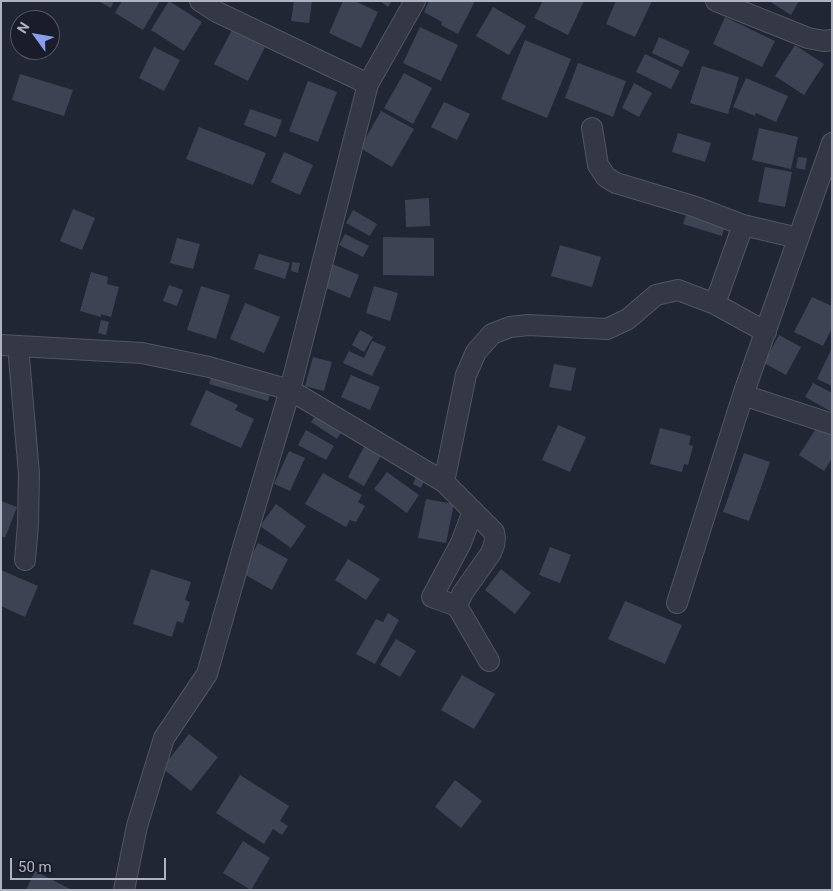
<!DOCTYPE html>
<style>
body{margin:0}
#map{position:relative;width:833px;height:891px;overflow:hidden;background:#212634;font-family:Roboto,sans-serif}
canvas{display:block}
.frame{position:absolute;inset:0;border:2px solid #afb2c1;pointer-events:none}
.north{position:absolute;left:10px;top:10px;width:50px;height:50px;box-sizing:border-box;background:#1a1d29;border:1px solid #565966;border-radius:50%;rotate:302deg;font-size:14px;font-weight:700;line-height:20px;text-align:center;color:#afb2c1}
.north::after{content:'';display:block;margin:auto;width:18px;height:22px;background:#899dec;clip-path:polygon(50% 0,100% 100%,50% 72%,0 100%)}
.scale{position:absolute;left:10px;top:858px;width:156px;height:22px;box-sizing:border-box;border:2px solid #afb2c1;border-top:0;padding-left:6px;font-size:15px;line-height:18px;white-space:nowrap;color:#afb2c1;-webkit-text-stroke:4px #1a1d29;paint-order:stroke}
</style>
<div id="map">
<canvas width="833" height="891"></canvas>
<div class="frame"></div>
<div class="north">N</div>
<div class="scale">50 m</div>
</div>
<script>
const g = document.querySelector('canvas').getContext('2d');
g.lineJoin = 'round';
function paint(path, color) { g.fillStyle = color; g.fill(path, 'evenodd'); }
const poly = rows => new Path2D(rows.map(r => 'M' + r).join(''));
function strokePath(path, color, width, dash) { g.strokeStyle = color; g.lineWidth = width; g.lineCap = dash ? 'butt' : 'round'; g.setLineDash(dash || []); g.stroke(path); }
paint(poly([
 [98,1,114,1,111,8],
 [122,1,160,1,143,30,115,13],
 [169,1,202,22,184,51,151,30],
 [294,1,312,1,309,23,291,21],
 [343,1,355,1,378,12,361,48,329,33],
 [380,1,392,1,388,7],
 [429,1,475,1,458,34,441,25,442,22,424,12],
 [543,1,584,1,568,35,534,18],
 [616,1,652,1,635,37,606,24],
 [769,1,799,1,791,15],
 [493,7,526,26,509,55,476,36],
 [725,17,775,41,762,67,713,44],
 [420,27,458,45,441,81,403,63],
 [232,30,265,47,248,81,214,64],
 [659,37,690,51,682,67,652,53],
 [525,40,571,59,547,118,501,99],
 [795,45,824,64,804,95,775,76],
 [154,47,180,60,164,91,139,78],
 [645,54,680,71,671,89,636,72],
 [578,63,626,81,613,117,565,98],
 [702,66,739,77,728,114,690,103],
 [404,73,432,88,413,124,384,108],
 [20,74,73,90,64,116,12,100],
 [746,78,788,96,776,122,756,113,755,116,733,107],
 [308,81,337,92,318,142,289,131],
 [634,83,652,93,639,117,622,108],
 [444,102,470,114,457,140,431,127],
 [250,109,282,120,276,137,244,125],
 [381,111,414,129,392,167,360,148],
 [199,127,266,153,253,185,186,159],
 [759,128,798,137,791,169,752,160],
 [678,133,711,143,705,162,672,152],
 [284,152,313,165,300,195,271,182],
 [798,157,807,158,805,170,796,168],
 [765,167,792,172,785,207,758,202],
 [429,198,430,226,406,227,405,200],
 [73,209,95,218,82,250,60,241],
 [353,210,377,224,370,236,346,223],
 [687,212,726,223,722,236,683,224],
 [345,234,369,246,363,257,339,245],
 [383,237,434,238,434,276,383,275],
 [177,238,200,244,193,269,170,263],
 [560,245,601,257,592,287,551,276],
 [259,254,290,263,285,279,254,269],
 [292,262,300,263,298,273,291,271],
 [330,263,359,275,350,298,321,286],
 [91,272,108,277,107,284,119,287,111,317,101,314,101,317,80,311],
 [169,285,183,290,177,306,163,301],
 [201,286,230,295,216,339,187,330],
 [374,286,398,293,390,321,366,313],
 [812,297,832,306,832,328,823,346,794,332],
 [245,303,280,317,264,353,230,339],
 [101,320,109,322,106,335,98,333],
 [360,330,373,337,364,352,352,345],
 [779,335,801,347,786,375,764,363],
 [372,341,386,347,372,376,343,363,349,351,364,358],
 [832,348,832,386,817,379],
 [313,357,332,362,324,391,305,386],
 [554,364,576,368,571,391,549,387],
 [213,373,271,390,268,401,209,384],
 [351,375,380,387,370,410,341,397],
 [813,383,832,393,832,412,805,397],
 [206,390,238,405,235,410,254,419,241,448,190,425],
 [318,412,343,429,337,439,311,422],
 [819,424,832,433,832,458,824,471,799,455],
 [558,425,586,437,570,472,542,460],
 [660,428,691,436,689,445,693,446,688,465,684,464,682,472,650,464],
 [306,430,334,446,326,460,298,445],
 [365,445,382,454,364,486,348,477],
 [289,451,305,458,290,491,274,484],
 [744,453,770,462,749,521,723,512],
 [387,472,419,495,407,513,374,489],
 [323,473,362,495,358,502,365,506,356,522,350,520,346,527,305,504],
 [417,475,425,479,421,488,413,484],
 [426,499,454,504,446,543,418,538],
 [1,501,17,507,5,538,1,536],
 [276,504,306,526,291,548,260,526],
 [258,543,288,559,272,590,242,573],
 [550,547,571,555,560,583,539,575],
 [348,559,380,579,366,600,335,580],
 [151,569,191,582,185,600,190,602,183,623,177,621,172,637,133,624],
 [501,569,531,593,515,614,485,590],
 [1,570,38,586,25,617,1,606],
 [625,601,682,625,665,664,608,639],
 [388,613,399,620,375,664,356,654,376,619,383,622],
 [396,639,416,651,400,677,380,665],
 [462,675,495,694,474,729,441,710],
 [189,734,218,757,191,791,162,768],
 [240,775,289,806,280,821,288,826,282,835,273,829,264,844,216,813],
 [455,780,482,801,461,828,435,807],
 [243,841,270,858,251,890,223,873],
 [35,871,72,890,26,890]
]), '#3e4354');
const street = poly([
 [200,1,217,12,368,84],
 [716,1,808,38,824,41,832,40],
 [592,128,598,165,606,177,616,183,696,207,743,225,798,238],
 [715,304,743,225],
 [1,345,142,353,209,367,290,390,444,482],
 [18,346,29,474,28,524,25,560],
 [743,395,832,424],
 [473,511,494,532,495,538,494,545,491,553,462,594,457,606,489,661],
 [677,603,743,395,832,143],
 [457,606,432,597,461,543,473,511,444,482,466,375,476,352,492,334,510,327,528,325,607,329,628,319,656,295,678,290,715,304,766,332],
 [124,890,137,826,164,738,207,674,244,544,290,390,368,84,415,1]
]);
strokePath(street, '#525562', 22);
strokePath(street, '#343844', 20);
</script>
